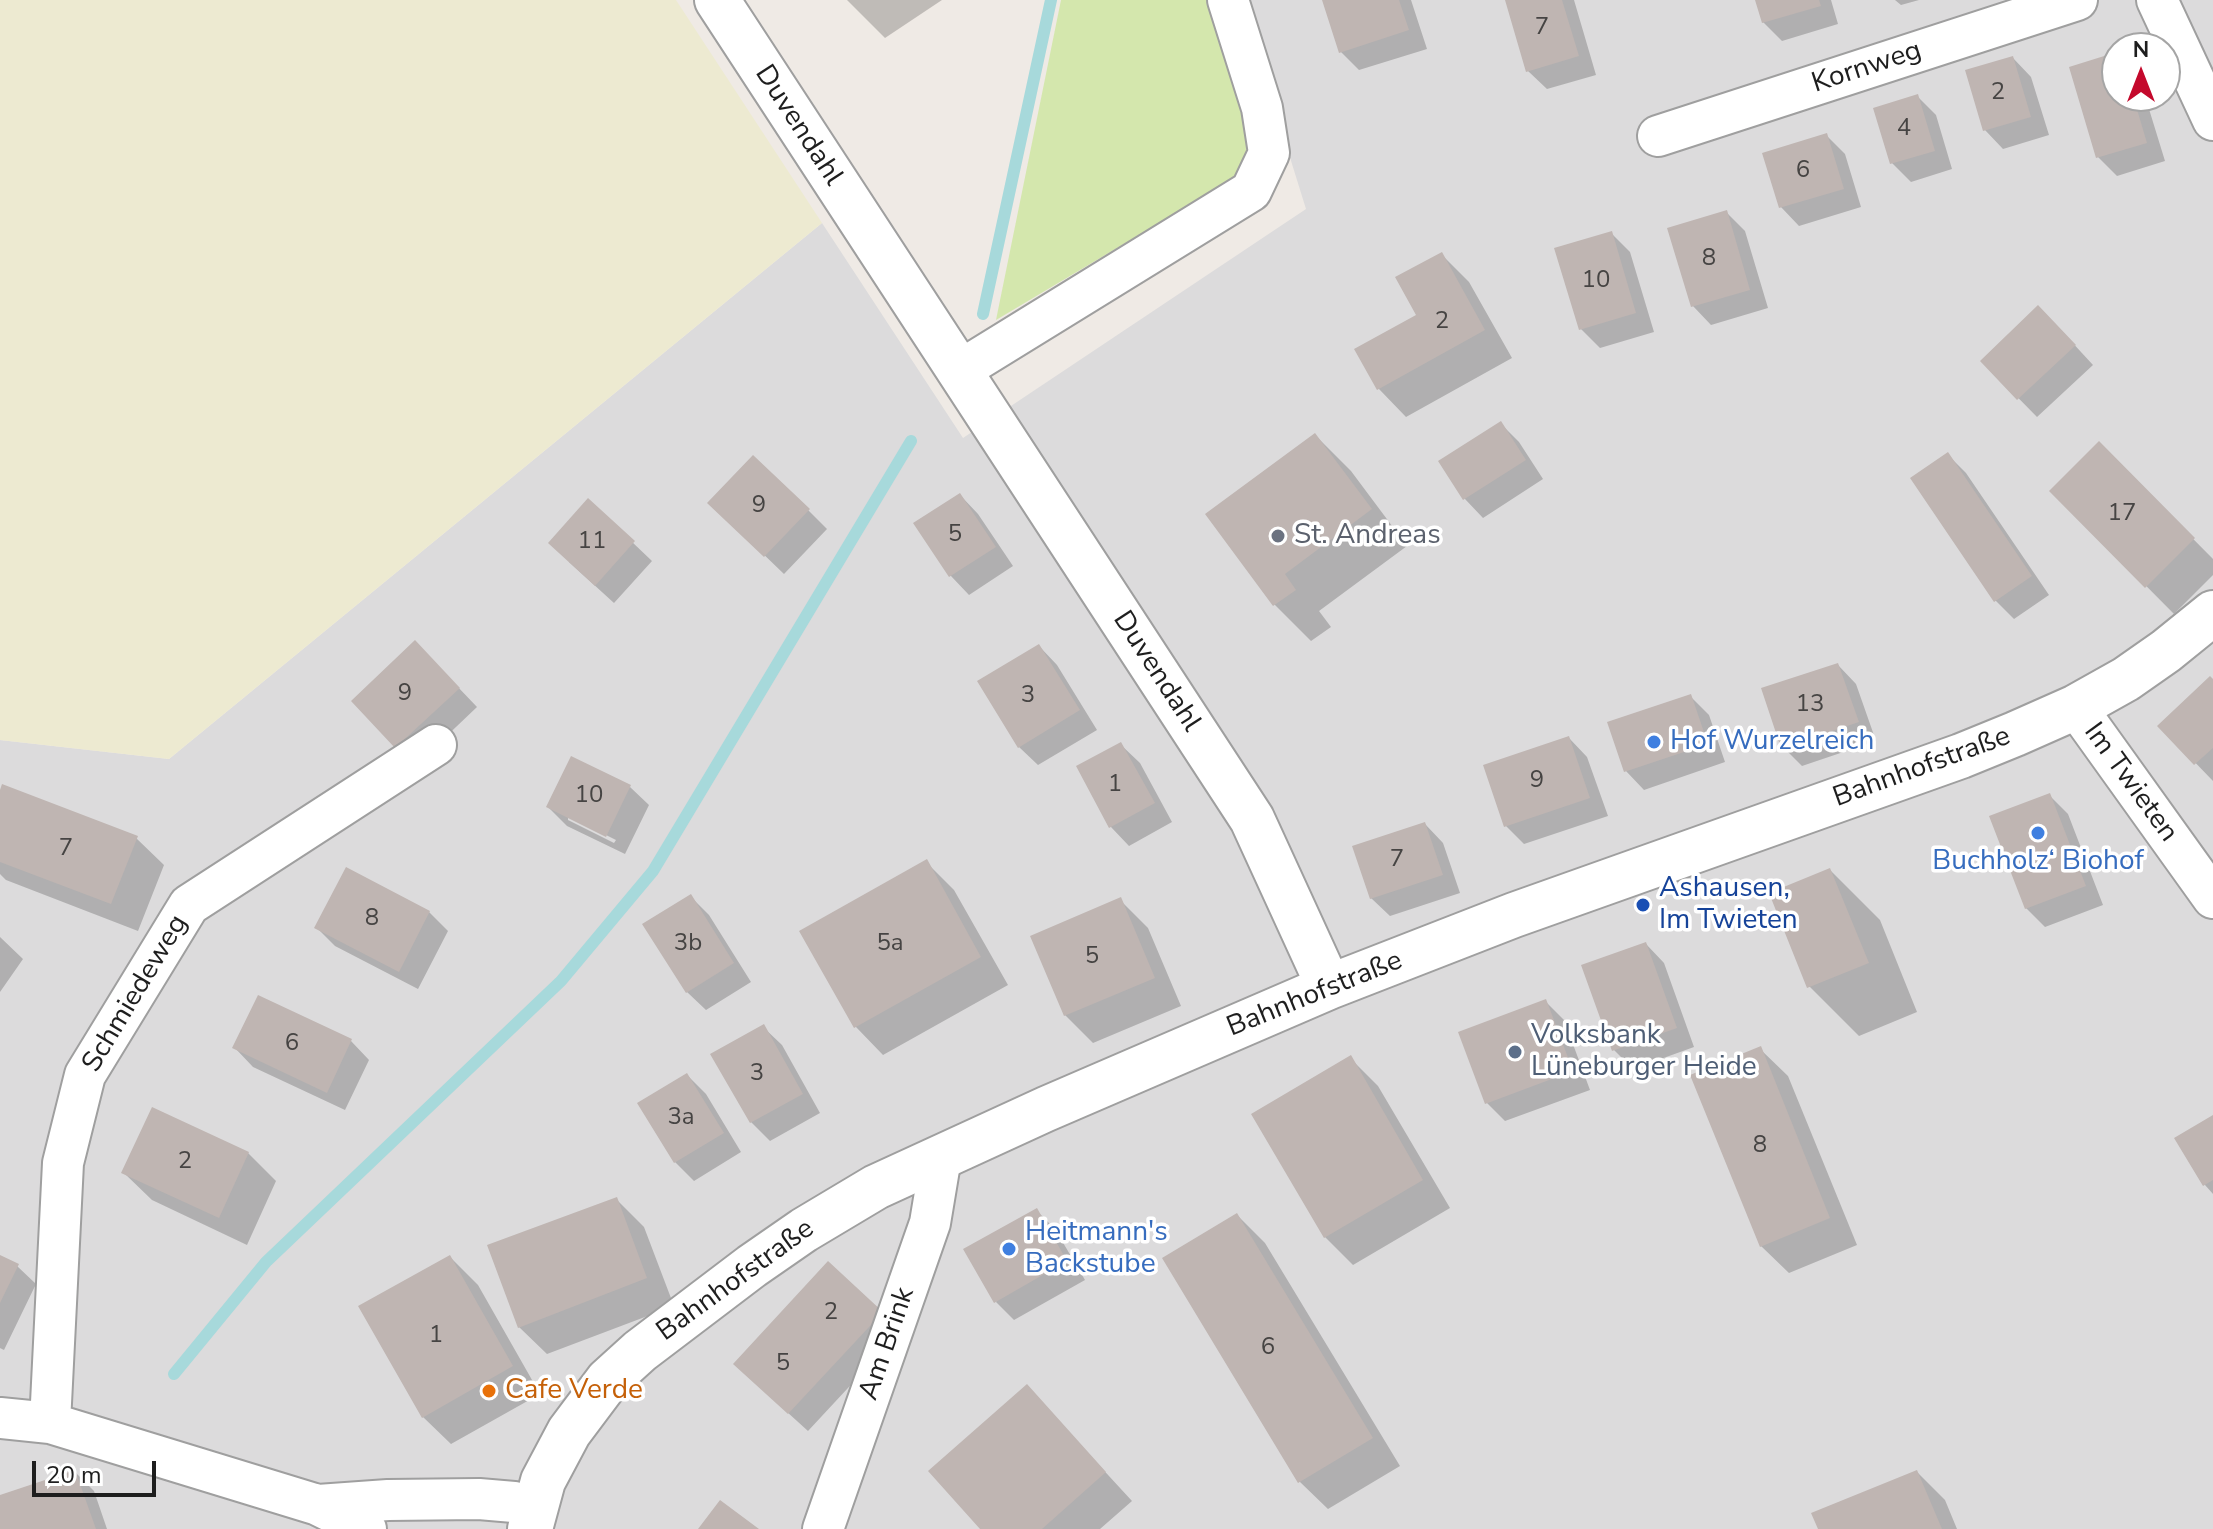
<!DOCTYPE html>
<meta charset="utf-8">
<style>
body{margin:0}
#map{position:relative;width:2213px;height:1529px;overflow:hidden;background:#efeae5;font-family:"Nunito Sans",sans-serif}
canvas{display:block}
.north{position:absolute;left:2101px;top:32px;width:80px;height:80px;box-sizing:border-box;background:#fff;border:2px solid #a5a5a5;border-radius:50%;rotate:0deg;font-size:22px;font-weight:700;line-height:32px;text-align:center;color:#1e1e1e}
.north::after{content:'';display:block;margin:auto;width:28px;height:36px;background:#c4092c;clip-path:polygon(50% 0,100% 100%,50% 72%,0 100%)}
.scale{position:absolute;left:32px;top:1461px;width:124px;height:36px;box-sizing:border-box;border:4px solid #1e1e1e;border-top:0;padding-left:10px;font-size:24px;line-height:28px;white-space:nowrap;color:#1e1e1e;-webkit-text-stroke:6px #fff;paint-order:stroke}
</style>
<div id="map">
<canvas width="2213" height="1529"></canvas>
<div class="north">N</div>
<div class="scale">20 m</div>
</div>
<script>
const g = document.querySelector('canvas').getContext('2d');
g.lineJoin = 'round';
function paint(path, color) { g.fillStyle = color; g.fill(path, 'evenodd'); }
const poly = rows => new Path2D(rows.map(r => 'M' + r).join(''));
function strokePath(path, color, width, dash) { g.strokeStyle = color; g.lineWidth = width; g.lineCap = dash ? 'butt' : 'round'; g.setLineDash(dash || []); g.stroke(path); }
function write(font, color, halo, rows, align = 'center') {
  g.font = font + ' "Nunito Sans",sans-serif'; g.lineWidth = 7; g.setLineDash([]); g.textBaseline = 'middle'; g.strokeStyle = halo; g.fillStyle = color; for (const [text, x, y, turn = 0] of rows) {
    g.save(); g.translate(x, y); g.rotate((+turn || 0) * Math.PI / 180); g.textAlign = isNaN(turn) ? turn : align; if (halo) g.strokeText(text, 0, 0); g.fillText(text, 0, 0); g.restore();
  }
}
paint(poly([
 [1241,0,2213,0,2213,1529,0,1529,0,740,169,759,822,223,963,438,1306,209],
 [2117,48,2165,48,2165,96,2117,96]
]), '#dcdbdc');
paint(poly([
 [0,0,676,0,822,223,169,759,0,740]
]), '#edead1');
paint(poly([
 [1061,0,1212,0,1251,119,1246,153,1233,179,996,320]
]), '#d4e7ad');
paint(poly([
 [847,0,942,0,885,38],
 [1324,0,1411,0,1427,49,1359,70,1341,52],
 [1507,0,1574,0,1596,75,1547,89,1528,71],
 [1757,0,1831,0,1838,24,1782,41,1763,22],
 [1895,0,1919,0,1901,5],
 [2117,55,2117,96,2145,96,2165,161,2117,176,2098,157],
 [2013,58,2031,77,2049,135,2003,149,1985,130],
 [1917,96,1936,115,1952,169,1911,182,1892,163],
 [1827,136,1845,154,1861,207,1799,226,1781,207],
 [1726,212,1745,231,1768,308,1711,325,1693,306],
 [1611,233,1630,252,1654,332,1600,348,1581,329],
 [1441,254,1469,282,1512,358,1406,417,1379,389,1357,350,1418,316],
 [2057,326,2093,365,2037,417,1982,361],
 [1500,423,1519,442,1543,479,1483,518,1465,499,1441,462],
 [1315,435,1351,471,1407,546,1319,611,1331,627,1311,641,1275,605,1207,515],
 [2099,444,2213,559,2213,575,2174,614,2052,491],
 [1948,455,1966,473,2049,595,2014,619,1995,600],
 [960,495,978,514,1013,566,969,595,951,576,916,524],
 [589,501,652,561,614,603,569,562],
 [808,510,827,529,784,574,729,521],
 [1039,646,1057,665,1097,730,1038,765,1019,747],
 [434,662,477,707,415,766,354,701],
 [1838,665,1856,684,1876,741,1802,766,1783,747,1763,689],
 [2213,682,2213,781,2160,726],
 [1691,697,1709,715,1725,762,1644,790,1626,771],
 [1569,738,1587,757,1608,816,1524,844,1506,826],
 [1121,745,1140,763,1172,822,1129,846,1111,827],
 [630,787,649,805,625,854,567,826,548,807],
 [568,816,616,840,614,843,568,820],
 [2049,795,2068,814,2103,905,2045,927,2026,908],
 [0,796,136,838,164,865,138,931,6,880,0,874],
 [1425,824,1443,843,1460,893,1390,916,1371,898],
 [926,862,954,890,1008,985,883,1055,856,1027,802,931],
 [1830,870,1880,920,1917,1012,1859,1036,1809,986],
 [691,897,709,915,751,982,706,1010,687,992],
 [1120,900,1148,928,1181,1006,1093,1043,1065,1015],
 [429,912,448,931,418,989,335,946,317,928],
 [0,937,23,959,0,992],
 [1646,944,1664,963,1694,1047,1633,1069,1614,1050],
 [1546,1002,1564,1020,1590,1090,1505,1121,1487,1103],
 [763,1027,782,1045,820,1113,770,1141,751,1122],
 [351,1041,369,1060,345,1110,253,1067,235,1048],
 [1760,1049,1788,1076,1857,1245,1789,1273,1761,1246],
 [1350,1058,1378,1086,1450,1208,1353,1265,1325,1237],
 [687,1075,706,1094,741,1152,694,1181,675,1162,640,1104],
 [2213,1118,2213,1194,2205,1185,2177,1139],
 [248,1153,276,1181,247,1245,152,1200,124,1173],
 [616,1199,644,1227,674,1306,547,1354,519,1327],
 [1036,1210,1055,1229,1085,1280,1014,1320,996,1302],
 [1237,1215,1265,1243,1400,1466,1328,1509,1300,1482],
 [0,1257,17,1266,36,1284,4,1350,0,1348],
 [450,1257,478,1285,540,1394,451,1444,423,1417],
 [828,1264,900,1332,808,1431,754,1382],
 [1027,1387,1132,1501,1100,1529,983,1529],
 [75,1472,94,1491,107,1529,0,1529,0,1497],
 [1917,1472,1945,1500,1957,1529,1820,1529]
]), '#0003');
strokePath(poly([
 [983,314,1051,0],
 [174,1374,266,1262,561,981,653,871,911,441]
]), '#a7d9db', 12);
paint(poly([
 [1322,0,1399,0,1409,30,1339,53],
 [1505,0,1562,0,1579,56,1526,72],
 [1755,0,1819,0,1821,6,1762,23],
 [2117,52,2117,96,2133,96,2147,143,2096,158,2069,67],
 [2013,56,2031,117,1983,131,1965,70],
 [1918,94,1935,151,1890,164,1873,108],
 [1827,133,1844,189,1779,208,1762,153],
 [1727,210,1750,290,1691,307,1667,228],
 [1612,231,1636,313,1579,330,1554,248],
 [1442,252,1485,330,1377,390,1354,349,1416,315,1395,277],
 [2038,305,2076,345,2017,400,1980,361],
 [1501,421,1526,460,1463,500,1438,461],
 [1315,433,1372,509,1285,574,1296,590,1273,606,1205,514],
 [2099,441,2195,538,2145,588,2049,491],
 [1948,452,2032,576,1994,602,1910,478],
 [753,455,810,509,764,557,707,503],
 [960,493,996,547,949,577,913,523],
 [588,498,635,541,595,586,548,543],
 [415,640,460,688,395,748,351,701],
 [1039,644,1080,710,1018,748,977,681],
 [1838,663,1859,722,1781,748,1761,688],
 [2210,676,2213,679,2213,748,2194,765,2157,726],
 [1691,694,1708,744,1624,772,1607,722],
 [1569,736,1590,798,1504,827,1483,765],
 [1121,742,1155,803,1109,828,1076,766],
 [571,756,631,785,606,837,546,807],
 [2,784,138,836,111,904,0,862,0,790],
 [2050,793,2086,886,2025,909,1989,816],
 [1425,822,1443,875,1370,899,1352,846],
 [927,859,981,957,854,1028,799,931],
 [346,867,430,911,399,972,314,928],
 [1830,868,1869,963,1807,988,1769,893],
 [691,894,734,963,686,993,642,924],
 [1121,897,1155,978,1064,1016,1030,936],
 [1646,942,1677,1028,1612,1051,1581,965],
 [258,995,352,1039,327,1093,232,1048],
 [1546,999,1573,1071,1485,1104,1458,1032],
 [764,1024,803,1094,750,1123,710,1054],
 [1761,1046,1830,1218,1760,1247,1690,1075],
 [1351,1055,1423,1180,1324,1238,1251,1114],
 [687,1073,724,1133,674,1163,637,1103],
 [152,1107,249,1152,219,1218,121,1173],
 [2213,1115,2213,1180,2203,1186,2174,1138],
 [617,1197,647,1278,518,1328,487,1245],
 [1037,1208,1067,1261,994,1303,963,1249],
 [1237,1213,1373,1438,1298,1483,1162,1258],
 [0,1255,19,1264,0,1303],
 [450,1255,513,1366,422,1418,358,1306],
 [828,1261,883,1312,788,1414,733,1364],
 [1027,1384,1106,1472,1042,1529,980,1529,928,1471],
 [75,1470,96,1529,0,1529,0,1495],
 [1917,1470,1942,1529,1818,1529,1811,1513],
 [720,1500,759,1529,698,1529]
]), '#bfb5b2');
const minor = poly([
 [2157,0,2213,120],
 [1658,136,2077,0],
 [959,371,1251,191,1269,153,1262,108,1228,0],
 [2076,707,2213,898],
 [0,1418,50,1423,318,1505,366,1529],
 [50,1423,63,1163,85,1075,189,905,436,745],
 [318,1505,388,1500,479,1499,514,1502,535,1508],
 [823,1529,930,1223,941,1157]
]);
const tertiary = poly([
 [717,0,1252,819,1329,987],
 [530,1529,543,1481,569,1432,608,1380,640,1351,752,1266,804,1230,876,1187,1046,1109,1329,987,1514,915,1961,756,2015,734,2076,707,2126,679,2166,651,2213,613]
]);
strokePath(minor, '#9f9f9f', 44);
strokePath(tertiary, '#9f9f9f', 48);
strokePath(minor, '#fff', 40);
strokePath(tertiary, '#fff', 44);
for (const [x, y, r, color] of [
 [1278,536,8,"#6b7280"],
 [1654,742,8,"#3f7fe0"],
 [2038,833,8,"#3f7fe0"],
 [1643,905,8,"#1a4fb4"],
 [1515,1052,8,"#5c6f8a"],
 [1009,1249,8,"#3f7fe0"],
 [489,1391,8,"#e8710a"]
]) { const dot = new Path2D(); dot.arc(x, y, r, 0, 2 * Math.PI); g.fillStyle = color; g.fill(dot); strokePath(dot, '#fff', 3); }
write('24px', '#464443', null, [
 ["7",1542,28],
 ["2",1998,93],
 ["4",1904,129],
 ["6",1803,171],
 ["8",1709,259],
 ["10",1596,281],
 ["2",1442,322],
 ["9",759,506],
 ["17",2122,514],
 ["5",955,535],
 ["11",592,542],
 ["9",405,694],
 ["3",1028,696],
 ["13",1810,705],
 ["9",1537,781],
 ["1",1115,785],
 ["10",589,796],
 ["7",66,849],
 ["7",1397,860],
 ["8",372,919],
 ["3b",688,944],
 ["5a",890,944],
 ["5",1092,957],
 ["6",292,1044],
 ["3",757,1074],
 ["3a",681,1118],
 ["8",1760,1146],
 ["2",185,1162],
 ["2",831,1313],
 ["1",436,1336],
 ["6",1268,1348],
 ["5",783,1364]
]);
write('28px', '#1e1e1e', '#fff', [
 ["Kornweg",1867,68,-18],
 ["Duvendahl",798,126,57],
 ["Duvendahl",1156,672,57],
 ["Bahnhofstraße",1922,768,-20],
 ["Im Twieten",2130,783,54],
 ["Schmiedeweg",136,994,-59],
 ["Bahnhofstraße",1315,995,-22],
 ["Bahnhofstraße",736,1281,-36],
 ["Am Brink",888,1344,-71]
]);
write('28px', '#5b616d', '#fff', [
 ["St. Andreas",1294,536]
], 'left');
write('28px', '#366cbe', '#fff', [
 ["Hof Wurzelreich",1670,742],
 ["Buchholz‘ Biohof",2038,862,"center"],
 ["Heitmann's",1025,1233],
 ["Backstube",1025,1265]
], 'left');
write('28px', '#164399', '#fff', [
 ["Ashausen,",1659,889],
 ["Im Twieten",1659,921]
], 'left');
write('28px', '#4e5e75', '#fff', [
 ["Volksbank",1531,1036],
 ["Lüneburger Heide",1531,1068]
], 'left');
write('28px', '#c56008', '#fff', [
 ["Cafe Verde",505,1391]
], 'left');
</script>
